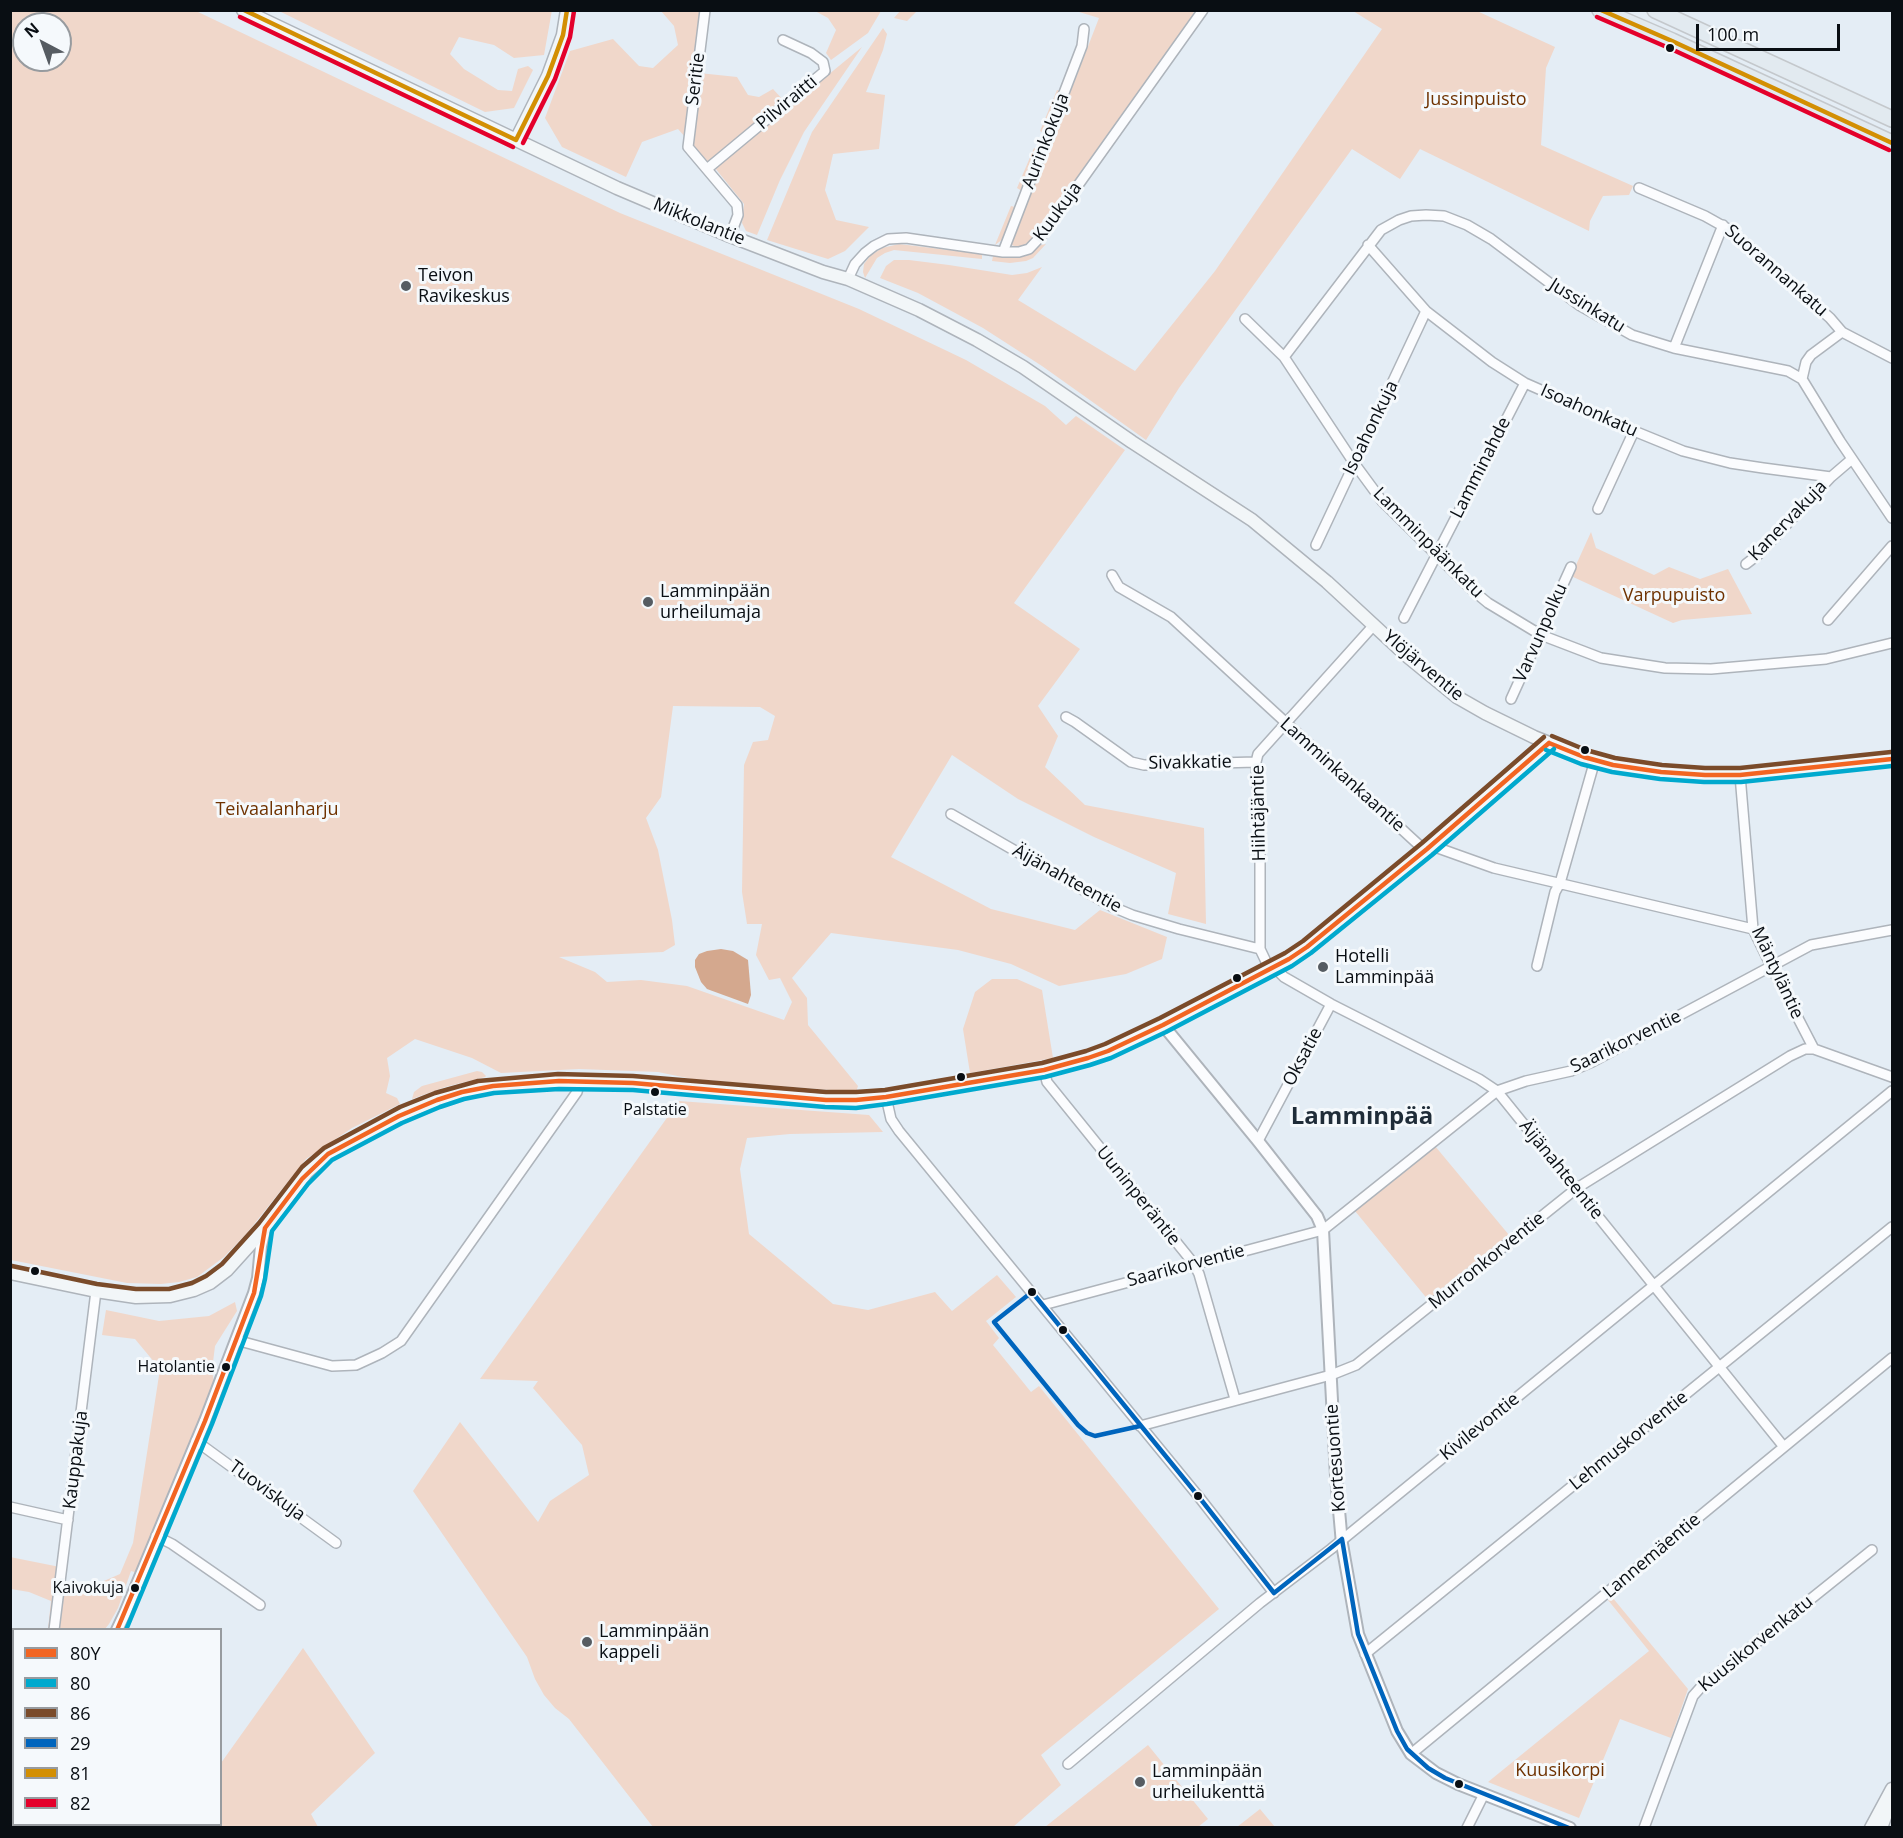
<!DOCTYPE html>
<meta charset="utf-8">
<style>
body{margin:0}
#map{position:relative;width:1903px;height:1838px;overflow:hidden;background:#e4edf5;font-family:"Open Sans",sans-serif}
canvas{display:block}
.frame{position:absolute;inset:0;border:12px solid #090e13;pointer-events:none}
.legend{position:absolute;left:12px;top:1628px;width:210px;height:198px;box-sizing:border-box;background:#f5f9fc;border:2px solid #979b9f;margin:0;padding:8px 10px;list-style:none;font-size:18px;color:#090e13}
.legend li{display:flex;align-items:center;gap:12px;height:30px}
.legend b{width:30px;border:2px solid #979b9f}
.north{position:absolute;left:12px;top:12px;width:60px;height:60px;box-sizing:border-box;background:#f5f9fc;border:2px solid #979b9f;border-radius:50%;rotate:319deg;font-size:16px;font-weight:700;line-height:24px;text-align:center;color:#090e13}
.north::after{content:'';display:block;margin:auto;width:21px;height:27px;background:#565c62;clip-path:polygon(50% 0,100% 100%,50% 72%,0 100%)}
.scale{position:absolute;left:1696px;top:24px;width:144px;height:27px;box-sizing:border-box;border:3px solid #090e13;border-top:0;padding-left:8px;font-size:18px;line-height:21px;white-space:nowrap;color:#090e13;-webkit-text-stroke:4px #f5f9fc;paint-order:stroke}
</style>
<div id="map">
<canvas width="1903" height="1838"></canvas>
<div class="frame"></div>
<ul class="legend">
<li><b style="height:8px;background:#f26522"></b>80Y</li>
<li><b style="height:8px;background:#00a9ce"></b>80</li>
<li><b style="height:8px;background:#7a4b2a"></b>86</li>
<li><b style="height:8px;background:#0065bd"></b>29</li>
<li><b style="height:8px;background:#d38f03"></b>81</li>
<li><b style="height:8px;background:#e4002b"></b>82</li>
</ul>
<div class="north">N</div>
<div class="scale">100 m</div>
</div>
<script>
const g = document.querySelector('canvas').getContext('2d');
g.lineJoin = 'round';
function paint(path, color) { g.fillStyle = color; g.fill(path, 'evenodd'); }
const poly = rows => new Path2D(rows.map(r => 'M' + r).join(''));
function strokePath(path, color, width, dash) { g.strokeStyle = color; g.lineWidth = width; g.lineCap = dash ? 'butt' : 'round'; g.setLineDash(dash || []); g.stroke(path); }
function write(font, color, halo, rows, align = 'center') {
  g.font = font + ' "Open Sans",sans-serif'; g.lineWidth = 6; g.setLineDash([]); g.textBaseline = 'middle'; g.strokeStyle = halo; g.fillStyle = color; for (const [text, x, y, turn = 0] of rows) {
    g.save(); g.translate(x, y); g.rotate((+turn || 0) * Math.PI / 180); g.textAlign = isNaN(turn) ? turn : align; if (halo) g.strokeText(text, 0, 0); g.fillText(text, 0, 0); g.restore();
  }
}
paint(poly([
 [11,10,196,11,620,213,859,309,966,360,1045,406,1066,425,1076,416,1125,450,1014,603,1080,649,1038,706,1058,736,1045,767,1085,805,1204,828,1206,924,1168,914,1176,873,1094,837,1018,799,952,755,891,857,991,909,1075,930,1100,910,1167,937,1162,959,1126,974,1059,986,1011,964,958,950,831,933,792,978,807,998,808,1025,858,1086,856,1092,692,1079,658,1072,579,1069,501,1073,472,1058,415,1039,387,1058,390,1076,386,1093,397,1098,400,1104,352,1128,306,1159,247,1233,224,1257,197,1277,179,1282,161,1284,127,1283,11,1260],
 [24,24,60,24,60,60,24,60],
 [673,706,760,707,775,716,768,740,753,742,744,765,742,892,747,924,762,924,756,955,769,980,780,978,792,1002,784,1020,687,986,641,980,607,982,595,972,559,957,663,952,675,945,672,920,658,850,646,818,661,797],
 [552,10,544,55,514,58,494,45,459,37,450,54,464,69,498,90,512,91,518,69,528,66,533,70,514,108,485,112,279,11],
 [661,11,702,11,686,138,678,129,642,142,626,177,562,147,545,118,570,51,613,39,639,66,653,68,678,45,674,26],
 [815,11,881,11,868,33,831,60,826,53,836,30,828,18],
 [900,11,900,10,917,11,907,21,894,18],
 [1079,11,1194,11,1192,20,1047,221,1026,245,1018,247,1011,245,1099,18,1079,12],
 [1353,11,1477,11,1555,47,1546,68,1541,145,1633,186,1629,195,1603,196,1590,221,1589,231,1420,149,1400,179,1352,149,1179,388,1146,440,1042,366,983,328,918,293,880,278,886,266,894,260,909,260,949,265,1012,275,1027,273,1042,267,1018,300,1135,371,1215,271,1382,29],
 [883,28,887,34,883,50,866,92,885,95,879,149,833,154,825,190,836,220,869,227,845,251,828,259,767,240,812,132],
 [862,47,804,132,780,180,757,235,746,231,742,223,744,204,715,168],
 [699,73,737,77,748,95,759,97,773,89,785,102,710,164,691,143],
 [1057,90,1062,91,1045,133,1042,132,1040,131],
 [1034,148,1038,150,1022,191,1017,188],
 [1011,206,1015,207,1003,239,995,245],
 [899,244,982,254,982,259,894,250,885,253,877,258,865,278,863,272,864,264,870,256,882,248],
 [1046,244,1033,258,1026,261,1010,263,992,261,993,256,1026,256,1041,245],
 [1591,532,1596,548,1654,575,1669,567,1700,579,1728,569,1752,614,1682,620,1673,623,1571,576],
 [992,979,1017,979,1042,990,1053,1058,970,1073,963,1029,975,992],
 [477,1071,482,1072,486,1076,485,1077,445,1087,412,1099,414,1092,422,1086],
 [679,1101,869,1115,883,1132,790,1134,747,1138,740,1169,749,1234,833,1304,868,1310,935,1292,952,1311,997,1275,1016,1297,986,1321,999,1338,993,1345,1031,1392,1039,1386,1219,1609,1041,1755,1061,1785,1013,1827,653,1827,569,1719,555,1708,544,1695,535,1679,527,1657,413,1491,460,1422,538,1522,550,1501,589,1475,582,1445,533,1388,538,1381,480,1379],
 [1435,1146,1509,1235,1429,1301,1355,1211],
 [235,1302,237,1311,215,1346,212,1370,214,1383,138,1573,131,1571,118,1608,109,1624,105,1629,48,1629,51,1601,29,1592,11,1589,10,1557,60,1567,58,1582,71,1584,97,1584,120,1574,133,1543,160,1369,135,1339,102,1335,106,1310,159,1321,209,1316],
 [1612,1597,1688,1689,1671,1738,1620,1719,1579,1818,1488,1782,1649,1651,1608,1600],
 [303,1648,375,1753,311,1814,318,1827,175,1827,177,1825,220,1824,221,1763],
 [1148,1745,1208,1819,1198,1827,1045,1827],
 [1260,1809,1275,1827,1237,1827]
]), '#f0d7ca');
paint(poly([
 [721,949,733,951,748,960,751,995,748,1004,707,989,701,982,695,967,695,960,699,954,707,951]
]), '#d4a88e');
const minor = poly([
 [705,10,688,147,737,205,738,215,730,236],
 [707,169,825,71,823,62,811,53,783,40],
 [1639,188,1705,216,1730,230,1830,318,1842,332],
 [1368,245,1426,311,1492,362,1525,383,1634,431,1683,451,1730,463,1763,468,1831,477,1852,459],
 [1003,252,1082,46,1084,29],
 [848,279,855,264,865,253,874,246,888,239,906,238,1003,252,1019,252,1029,249,1044,233,1203,10],
 [1245,319,1284,357,1354,463,1382,501,1470,588,1488,603,1541,635,1601,658,1665,668,1711,669,1826,659,1892,643],
 [1674,348,1723,225],
 [1284,357,1381,230,1399,220,1411,216,1426,215,1444,216,1467,225,1491,239,1579,305,1632,335,1674,348,1788,371,1802,379,1840,441,1892,518],
 [1802,379,1806,362,1811,355,1842,332,1892,358],
 [1598,509,1634,431],
 [1316,545,1426,311],
 [1746,564,1759,554,1831,477],
 [1112,575,1119,587,1171,617,1420,846,1438,848,1494,868,1753,929],
 [1404,618,1525,383],
 [1828,620,1892,546],
 [1511,699,1571,567],
 [1066,717,1075,722,1131,762,1144,765,1256,762],
 [1740,775,1753,929,1771,966,1814,1049,1892,1077],
 [951,814,1113,907,1132,915,1179,929,1260,949],
 [1537,966,1555,892,1560,883,1595,760],
 [1275,968,1284,977,1331,1004,1479,1079,1497,1091,1784,1447],
 [1270,970,1260,949,1260,844,1256,762,1258,754,1374,625],
 [1044,1070,1047,1082,1194,1264,1199,1274,1235,1399],
 [886,1097,891,1119,899,1131,1199,1497,1274,1593],
 [1258,1141,1331,1004],
 [1043,1305,1323,1230,1497,1091,1526,1081,1571,1071,1592,1062,1811,945,1892,930],
 [236,1340,332,1366,356,1365,382,1353,401,1341,577,1092,580,1082],
 [1140,1426,1331,1375,1356,1365,1577,1188,1790,1056,1805,1049,1814,1049],
 [196,1441,336,1543],
 [10,1507,68,1520],
 [156,1536,172,1544,260,1605],
 [54,1630,96,1291],
 [1365,1654,1892,1227],
 [1411,1754,1892,1358],
 [1068,1764,1260,1603,1331,1549,1892,1091],
 [1467,1828,1484,1794],
 [1644,1828,1693,1696,1701,1687,1872,1550]
]);
const tertiary = poly([
 [1163,1025,1258,1141,1317,1216,1323,1230,1336,1476,1342,1544,1358,1634,1397,1731,1411,1754,1436,1773,1458,1784,1570,1828],
 [117,1630,125,1613,205,1421,254,1293,258,1278,261,1246,265,1229],
 [10,1654,14,1654],
 [82,1828,83,1824]
]);
const secondary = poly([
 [243,10,617,188,730,236,823,272,848,279,919,310,977,340,1023,367,1132,442,1252,520,1327,582,1407,656,1457,697,1485,713,1534,737,1584,757,1613,765,1661,772,1705,775,1740,775,1892,759],
 [516,140,548,76,563,35,567,10],
 [10,1273,96,1291,136,1297,170,1296,194,1290,210,1283,227,1270,265,1228,307,1172,328,1154,403,1114,437,1100,479,1088,559,1081,633,1083,826,1100,856,1100,886,1097,1044,1070,1088,1058,1108,1051,1163,1025,1289,959,1307,947,1427,849,1549,743],
 [1871,1828,1892,1789],
 [1881,1828,1889,1806]
]);
const trunk = poly([
 [1600,10,1672,41,1892,143],
 [1655,10,1892,119]
]);
strokePath(minor, '#aeb4bb', 12);
strokePath(tertiary, '#aeb4bb', 14);
strokePath(secondary, '#aeb4bb', 15);
strokePath(trunk, '#c4c8cc', 18);
strokePath(minor, '#fbfcfe', 9);
strokePath(tertiary, '#fbfcfe', 10);
strokePath(secondary, '#f2f6f8', 12);
strokePath(trunk, '#e2eaf0', 15);
strokePath(poly([
 [1549,743,1584,757,1613,765,1661,772,1705,775,1740,775,1892,759],
 [117,1630,205,1421,254,1293,265,1228,302,1179,328,1154,399,1116,437,1100,462,1092,493,1086,559,1081,633,1083,826,1100,856,1100,886,1097,1044,1070,1088,1058,1108,1051,1163,1025,1289,959,1307,947,1427,849,1549,743]
]), '#f26522', 4.5);
strokePath(poly([
 [1546,750,1581,764,1612,772,1660,779,1704,782,1741,782,1892,766],
 [126,1630,212,1424,261,1296,265,1279,272,1231,308,1184,332,1160,402,1123,440,1107,464,1099,494,1093,559,1089,633,1090,825,1107,856,1108,887,1104,1045,1077,1090,1065,1111,1058,1166,1032,1292,966,1311,953,1432,855,1554,749]
]), '#00a9ce', 4.5);
strokePath(poly([
 [1552,736,1586,750,1615,758,1662,765,1705,768,1740,768,1891,752],
 [12,1266,97,1284,136,1289,169,1289,192,1283,206,1276,222,1264,259,1223,302,1167,324,1148,400,1107,435,1093,478,1081,558,1074,633,1076,826,1092,856,1092,885,1090,1042,1063,1086,1051,1105,1044,1160,1018,1285,953,1303,941,1422,843,1544,737]
]), '#7a4b2a', 4.5);
strokePath(poly([
 [1140,1426,1095,1436,1087,1433,1078,1425,994,1322,1032,1292,1199,1497,1274,1593],
 [1342,1539,1358,1634,1397,1731,1407,1749,1428,1768,1445,1778,1569,1828],
 [1274,1593,1342,1539]
]), '#0065bd', 4.5);
strokePath(poly([
 [244,10,516,140],
 [1601,10,1672,41,1892,143],
 [516,140,548,76,563,35,567,10]
]), '#d38f03', 4.5);
strokePath(poly([
 [240,17,513,147],
 [1597,17,1669,48,1889,150],
 [523,143,555,79,570,37,574,11]
]), '#e4002b', 4.5);
for (const [x, y, r, color] of [
 [1670,48,5,"#090e13"],
 [406,286,6,"#565c62"],
 [648,602,6,"#565c62"],
 [1585,750,5,"#090e13"],
 [1323,967,6,"#565c62"],
 [1237,978,5,"#090e13"],
 [961,1077,5,"#090e13"],
 [655,1092,5,"#090e13"],
 [35,1271,5,"#090e13"],
 [1032,1292,5,"#090e13"],
 [1063,1330,5,"#090e13"],
 [226,1367,5,"#090e13"],
 [1198,1496,5,"#090e13"],
 [135,1588,5,"#090e13"],
 [587,1642,6,"#565c62"],
 [1140,1782,6,"#565c62"],
 [1459,1784,5,"#090e13"]
]) { const dot = new Path2D(); dot.arc(x, y, r, 0, 2 * Math.PI); g.fillStyle = color; g.fill(dot); strokePath(dot, '#f5f9fc', 2); }
write('16px', '#090e13', '#f5f9fc', [
 ["Palstatie",655,1110,"center"],
 ["Hatolantie",215,1367],
 ["Kaivokuja",124,1588]
], 'right');
write('18px', '#090e13', '#f5f9fc', [
 ["Seritie",696,79,-83],
 ["Pilviraitti",787,103,-40],
 ["Aurinkokuja",1046,141,-69],
 ["Kuukuja",1058,212,-54],
 ["Mikkolantie",699,222,22],
 ["Suorannankatu",1776,271,41],
 ["Jussinkatu",1587,306,32],
 ["Isoahonkatu",1589,411,24],
 ["Isoahonkuja",1371,428,-64],
 ["Lamminahde",1481,468,-63],
 ["Kanervakuja",1788,521,-46],
 ["Lamminpäänkatu",1428,543,45],
 ["Varvunpolku",1541,633,-66],
 ["Ylöjärventie",1423,666,40],
 ["Sivakkatie",1190,763,-1],
 ["Lamminkankaantie",1342,775,42],
 ["Hiihtäjäntie",1259,813,-91],
 ["Äijänahteentie",1067,879,29],
 ["Mäntyläntie",1777,973,65],
 ["Saarikorventie",1626,1042,-26],
 ["Oksatie",1303,1057,-62],
 ["Äijänahteentie",1561,1170,51],
 ["Uuninperäntie",1138,1196,51],
 ["Murronkorventie",1487,1261,-39],
 ["Saarikorventie",1186,1266,-15],
 ["Kivilevontie",1480,1427,-39],
 ["Lehmuskorventie",1629,1441,-39],
 ["Kortesuontie",1336,1458,-94],
 ["Kauppakuja",76,1460,-83],
 ["Tuoviskuja",267,1491,36],
 ["Lannemäentie",1652,1556,-40],
 ["Kuusikorvenkatu",1756,1644,-39]
]);
write('18px', '#6f3200', '#f5f9fc', [
 ["Jussinpuisto",1476,100],
 ["Varpupuisto",1674,596],
 ["Teivaalanharju",277,810],
 ["Kuusikorpi",1560,1771]
]);
write('18px', '#090e13', '#f5f9fc', [
 ["Teivon",418,276],
 ["Ravikeskus",418,297],
 ["Lamminpään",660,592],
 ["urheilumaja",660,613],
 ["Hotelli",1335,957],
 ["Lamminpää",1335,978],
 ["Lamminpään",599,1632],
 ["kappeli",599,1653],
 ["Lamminpään",1152,1772],
 ["urheilukenttä",1152,1793]
], 'left');
write('bold 24px', '#1f2c38', '#f5f9fc', [
 ["Lamminpää",1362,1117]
]);
</script>
